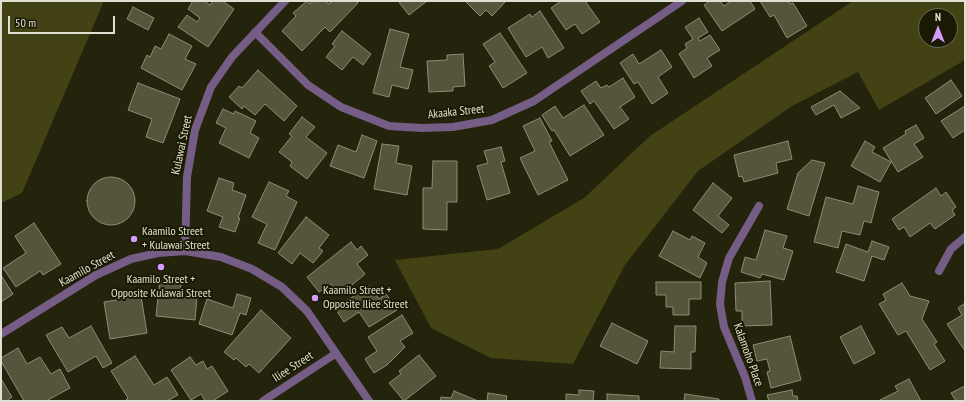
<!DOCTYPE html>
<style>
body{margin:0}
#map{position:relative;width:966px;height:402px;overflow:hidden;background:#24230c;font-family:"PT Sans Narrow",sans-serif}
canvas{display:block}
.frame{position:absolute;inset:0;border:2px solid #e0e0d2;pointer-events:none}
.north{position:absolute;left:918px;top:8px;width:40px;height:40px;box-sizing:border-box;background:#1a1a04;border:1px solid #696956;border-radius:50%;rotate:0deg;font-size:11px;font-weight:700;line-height:16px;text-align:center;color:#e0e0d2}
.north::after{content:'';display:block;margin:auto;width:14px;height:18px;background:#d49cfb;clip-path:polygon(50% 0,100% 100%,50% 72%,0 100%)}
.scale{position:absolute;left:8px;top:16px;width:107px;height:18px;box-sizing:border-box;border:2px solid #e0e0d2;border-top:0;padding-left:5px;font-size:12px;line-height:14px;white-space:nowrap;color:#e0e0d2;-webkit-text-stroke:3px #1a1a04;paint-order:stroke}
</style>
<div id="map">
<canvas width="966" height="402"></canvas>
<div class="frame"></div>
<div class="north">N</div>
<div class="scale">50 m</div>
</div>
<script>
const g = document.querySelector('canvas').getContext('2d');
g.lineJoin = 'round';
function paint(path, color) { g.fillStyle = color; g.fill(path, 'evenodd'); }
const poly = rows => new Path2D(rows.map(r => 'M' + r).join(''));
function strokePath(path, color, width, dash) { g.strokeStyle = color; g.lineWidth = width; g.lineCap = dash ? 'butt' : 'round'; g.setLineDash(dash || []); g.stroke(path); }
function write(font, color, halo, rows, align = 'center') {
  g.font = font + ' "PT Sans Narrow",sans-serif'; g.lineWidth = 4; g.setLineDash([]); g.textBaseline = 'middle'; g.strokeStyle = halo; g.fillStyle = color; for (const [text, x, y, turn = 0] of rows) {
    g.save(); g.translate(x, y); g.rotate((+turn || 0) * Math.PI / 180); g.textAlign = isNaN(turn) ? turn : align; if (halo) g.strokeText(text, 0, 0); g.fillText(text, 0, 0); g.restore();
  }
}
paint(poly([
 [1,1,104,1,22,193,1,203],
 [853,1,965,1,965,60,879,110,858,72,792,106,698,171,625,265,573,364,491,358,431,328,395,260,498,249,584,198,650,136],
 [926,16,950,16,950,40,926,40]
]), '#434214');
const building = poly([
 [193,1,204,1,210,5,213,1,222,1,234,9,208,47,178,27,187,15,197,22,200,18,188,9,193,1],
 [307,1,310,4,313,1,325,1,329,4,332,1,356,1,358,3,330,32,325,27,302,51,282,31,296,16,293,13,307,1],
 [398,1,427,1,409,15,398,1],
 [465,1,506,1,492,16,486,10,480,16,465,1],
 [561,1,585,1,600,22,582,34,575,24,566,30,551,8,561,1],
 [710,1,720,1,724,6,731,1,750,1,755,9,722,31,704,5,710,1],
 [760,1,788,1,790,4,793,3,807,26,787,38,774,15,770,17,760,1],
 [133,7,154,18,148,30,127,19,133,7],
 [540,11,564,48,548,58,542,47,526,57,508,28,530,14,532,17,540,11],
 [699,18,708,32,698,38,700,41,710,35,720,50,707,58,712,66,694,78,679,54,687,48,685,44,693,39,685,27,699,18],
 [390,29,409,34,400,67,413,70,408,89,392,85,389,97,373,93,390,29],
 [342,31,371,54,363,65,353,57,342,70,326,57,335,46,332,44,342,31],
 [500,33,527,73,503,88,489,66,495,62,483,44,500,33],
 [169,34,192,46,185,59,196,64,182,90,141,68,147,55,150,57,155,46,161,49,169,34],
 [661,50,672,67,658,77,668,93,652,104,638,82,634,84,620,63,633,54,639,64,661,50],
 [463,54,465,86,453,87,453,91,429,92,427,61,447,60,447,55,463,54],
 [258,70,297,106,284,121,265,104,255,115,244,106,242,109,229,97,239,86,242,88,258,70],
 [623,78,635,97,620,107,629,119,614,129,594,101,590,104,581,91,596,81,601,88,607,85,609,87,623,78],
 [951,80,962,96,936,114,925,98,951,80],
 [138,83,180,99,163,143,146,137,152,119,128,110,138,83],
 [840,91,860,108,841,118,834,105,816,115,811,107,840,91],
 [584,105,604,135,570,156,554,130,552,131,542,115,555,106,563,118,584,105],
 [965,106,965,130,953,138,941,121,965,106],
 [223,109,234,114,235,111,256,121,250,133,259,138,249,158,219,143,226,128,216,123,223,109],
 [302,117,315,127,306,137,327,153,307,179,290,166,292,162,279,152,292,136,289,134,302,117],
 [540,118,552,141,549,142,568,180,538,195,520,158,535,151,523,126,540,118],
 [916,125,924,138,914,144,923,157,898,172,883,148,906,134,905,131,916,125],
 [362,135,377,141,364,178,330,166,338,145,356,152,362,135],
 [788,141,792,159,776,163,778,173,744,182,742,176,739,177,734,155,788,141],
 [865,141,875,147,872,152,891,162,880,182,851,166,865,141],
 [382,144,399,146,396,163,412,166,407,195,374,189,382,144],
 [501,147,505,161,501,162,510,193,487,200,477,166,488,163,484,151,501,147],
 [812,160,825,163,809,216,787,209,798,173,812,160],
 [433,161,457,161,457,202,447,202,447,230,423,229,423,188,432,188,433,161],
 '87 201a24 24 0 1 1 48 0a24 24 0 1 1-48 0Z',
 [219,178,234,183,232,190,246,195,238,218,240,218,235,232,219,227,223,217,207,211,219,178],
 [269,182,289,191,286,196,297,202,275,250,258,243,267,224,252,217,269,182],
 [713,183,732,198,718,216,729,225,722,233,693,210,713,183],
 [858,186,879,192,871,223,864,221,860,235,842,231,838,248,814,242,826,197,853,204,858,186],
 [936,188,941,196,946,192,956,207,952,210,955,215,935,229,930,223,910,237,904,227,899,230,892,219,936,188],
 [306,217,329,235,319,248,323,251,313,263,300,253,292,264,278,253,306,217],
 [34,223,61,264,43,275,40,271,16,287,3,268,26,253,15,236,34,223],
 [765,230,787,236,783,248,793,251,784,280,762,274,760,278,741,272,745,257,756,260,765,230],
 [673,231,690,240,692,236,705,243,698,257,707,263,700,278,659,256,673,231],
 [872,241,889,247,884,260,872,256,864,281,836,272,846,244,868,252,872,241],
 [351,242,357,250,361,246,368,255,357,264,365,274,340,295,331,284,319,292,307,277,351,242],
 [1,275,13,294,1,302,1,275],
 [160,280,181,282,180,296,197,297,195,320,156,316,160,280],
 [770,281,772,325,742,326,742,311,736,311,735,283,770,281],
 [656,282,701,282,701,299,689,299,689,315,673,315,673,307,666,307,666,295,656,295,656,282],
 [902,283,910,296,929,301,922,319,937,342,934,344,945,361,930,370,906,331,898,335,879,304,886,300,883,294,902,283],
 [370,286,379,299,386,294,397,310,369,327,359,312,344,322,335,308,370,286],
 [237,294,251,298,246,315,240,313,232,335,199,324,207,299,233,308,237,294],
 [141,296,147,333,110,339,104,302,141,296],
 [965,303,965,351,947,324,962,315,958,308,965,303],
 [261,310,291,338,259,373,249,364,246,367,236,358,234,360,224,352,261,310],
 [402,315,413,333,400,341,405,347,387,365,374,373,365,359,377,351,368,337,402,315],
 [612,323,648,341,637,364,600,346,612,323],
 [91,326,112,363,103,368,96,356,68,372,46,335,62,327,69,338,91,326],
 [675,326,696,326,695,352,691,352,691,369,660,368,661,351,674,352,675,326],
 [861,326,875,353,854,364,840,337,861,326],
 [790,336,801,380,771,388,767,372,770,371,767,359,757,361,753,345,790,336],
 [18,348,27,364,40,357,51,374,60,369,70,388,46,401,24,401,1,361,1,358,18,348],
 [419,355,436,376,404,401,389,383,401,374,399,371,419,355],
 [135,356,154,385,167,377,178,395,167,401,125,401,128,398,111,371,135,356],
 [190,357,196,365,203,361,207,369,212,366,228,391,213,401,205,401,201,394,191,400,171,370,190,357],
 [1,379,12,397,6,401,1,401,1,379],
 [909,379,921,401,878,401,898,391,895,386,909,379],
 [965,386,965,401,956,401,951,393,965,386],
 [579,390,594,391,593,401,566,401,566,394,579,395,579,390],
 [792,390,793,396,797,396,798,401,769,401,767,395,792,390],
 [454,391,478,401,440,401,441,397,451,398,454,391],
 [488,393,507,396,506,401,487,401,488,393],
 [607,394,639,396,639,401,607,401,607,394],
 [685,394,719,399,719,401,684,401,685,394]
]);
paint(building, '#55553c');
strokePath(building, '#8c8d72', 1);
strokePath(poly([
 [255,32,308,85,341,107,389,126,422,128,453,127,492,120,534,101,682,1],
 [185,251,187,177,195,130,211,87,232,57,285,1],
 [939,271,951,249,965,237],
 [263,401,335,354],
 [752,401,745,377,724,327,720,304,722,282,729,258,759,206]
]), '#755d86', 8);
strokePath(poly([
 [1,334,96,275,131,259,158,253,185,251,221,257,252,269,282,287,307,311,369,401]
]), '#755d86', 8);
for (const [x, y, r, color] of [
 [134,239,4,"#d49cfb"],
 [161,267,4,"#d49cfb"],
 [315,298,4,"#d49cfb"]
]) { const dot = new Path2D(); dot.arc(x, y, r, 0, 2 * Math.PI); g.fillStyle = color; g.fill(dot); strokePath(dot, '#1a1a04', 1.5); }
write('12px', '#e0e0d2', '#1a1a04', [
 ["Akaaka Street",456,112,-6],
 ["Kulawai Street",182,145,-78],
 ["Kaamilo Street",87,269,-29],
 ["Kalamoho Place",748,355,70],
 ["Iliee Street",293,367,-33]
]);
write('12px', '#e0e0d2', '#1a1a04', [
 ["Kaamilo Street",142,232],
 ["+ Kulawai Street",142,246],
 ["Kaamilo Street +",161,280,"center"],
 ["Opposite Kulawai Street",161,294,"center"],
 ["Kaamilo Street +",323,291],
 ["Opposite Iliee Street",323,305]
], 'left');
</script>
